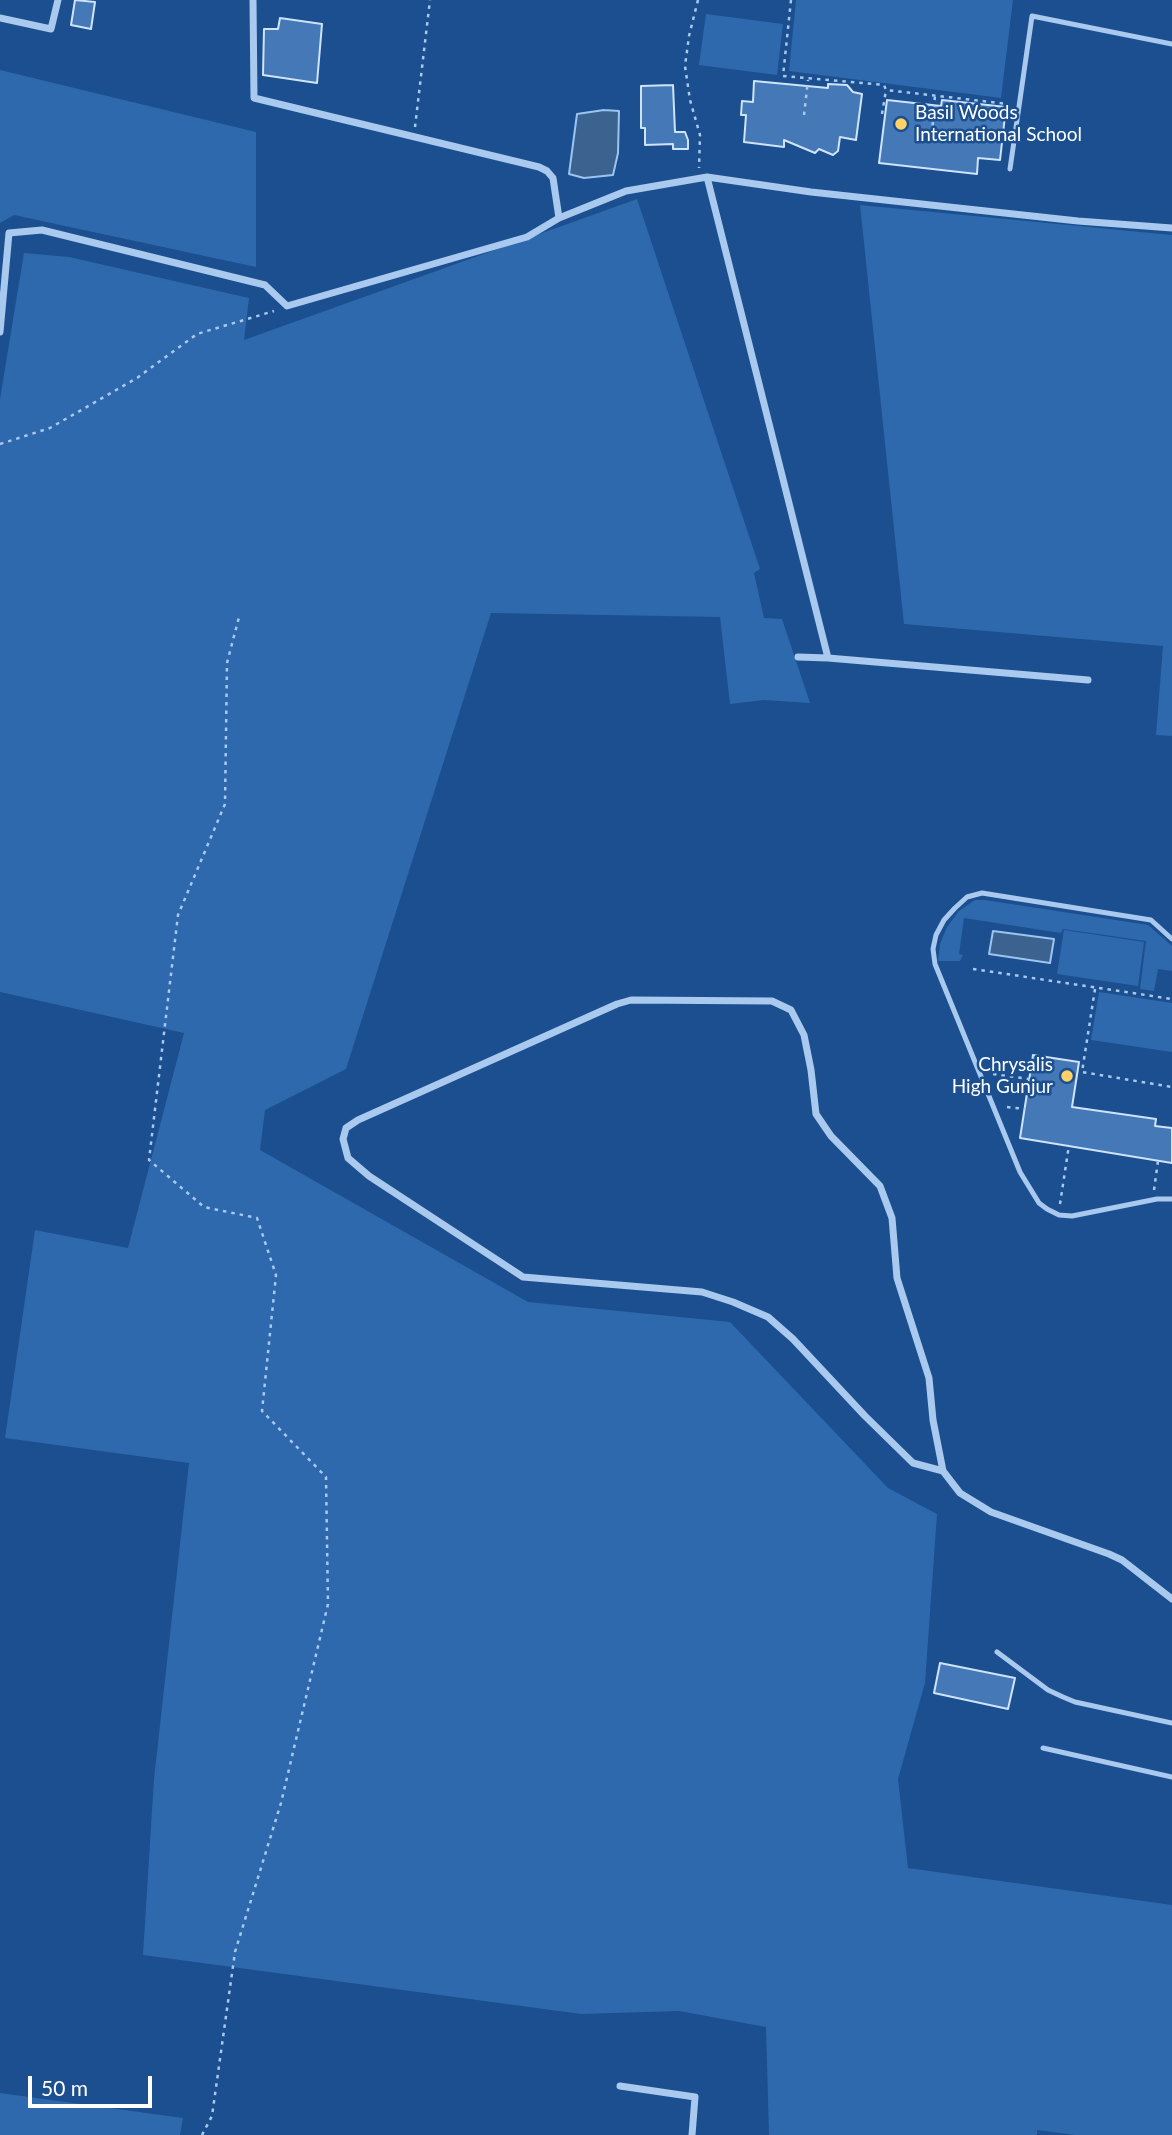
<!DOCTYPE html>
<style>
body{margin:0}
#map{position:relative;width:1172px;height:2135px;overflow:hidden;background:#1b4f8f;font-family:Lato,sans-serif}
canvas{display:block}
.scale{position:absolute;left:28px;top:2076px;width:124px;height:32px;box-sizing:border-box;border:4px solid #fff;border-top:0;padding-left:9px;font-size:21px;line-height:24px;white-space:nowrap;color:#fff;-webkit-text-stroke:5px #1b4f8f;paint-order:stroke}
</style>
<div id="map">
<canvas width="1172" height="2135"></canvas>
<div class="scale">50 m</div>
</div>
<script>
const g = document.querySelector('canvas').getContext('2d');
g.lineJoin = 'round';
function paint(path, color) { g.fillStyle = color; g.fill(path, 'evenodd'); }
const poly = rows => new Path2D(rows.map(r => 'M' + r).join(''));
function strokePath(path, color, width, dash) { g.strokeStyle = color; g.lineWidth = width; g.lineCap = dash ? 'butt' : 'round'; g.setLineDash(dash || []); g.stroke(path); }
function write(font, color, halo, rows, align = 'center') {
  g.font = font + ' Lato,sans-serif'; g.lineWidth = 5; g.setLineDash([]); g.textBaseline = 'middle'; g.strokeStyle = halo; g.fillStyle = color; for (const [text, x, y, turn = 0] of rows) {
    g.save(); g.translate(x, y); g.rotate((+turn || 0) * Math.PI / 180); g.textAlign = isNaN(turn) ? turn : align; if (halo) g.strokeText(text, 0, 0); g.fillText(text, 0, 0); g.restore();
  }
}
paint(poly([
 [796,0,1013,0,1001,98,789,71],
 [706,14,783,24,777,75,699,65],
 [0,70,256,132,256,267,14,215,0,223],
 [637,199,760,569,754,573,764,618,782,619,810,703,764,700,730,704,720,617,491,613,346,1069,265,1110,260,1150,528,1302,730,1322,888,1488,937,1514,925,1683,898,1779,908,1868,1172,1905,1172,2135,1075,2135,1037,2130,1037,2135,769,2135,766,2027,679,2011,581,2014,143,1955,154,1779,189,1463,5,1438,35,1230,128,1248,184,1033,0,992,0,399,24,253,69,257,249,298,244,340],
 [860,205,1172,235,1172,736,1156,735,1163,646,904,624],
 [975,900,985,900,1148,925,1172,946,1172,971,1158,969,1154,991,1140,989,1146,941,1063,929,1061,933,964,918,959,954,963,955,960,961,938,961,940,944,947,927,959,911],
 [1064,930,1144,942,1138,986,1057,974],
 [1099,992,1172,1003,1172,1052,1091,1040],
 [0,2093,183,2118,180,2135,0,2135]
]), '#2e69ad');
const water = poly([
 [604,110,619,111,618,153,613,175,584,178,569,174,577,114,604,110],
 [993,931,1054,939,1050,963,989,954,993,931]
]);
paint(water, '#3c6290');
strokePath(water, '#9cc4f0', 2);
const building = poly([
 [75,0,95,2,91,29,71,25,75,0],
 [280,18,322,24,317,83,263,75,264,29,278,29,280,18],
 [754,81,828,88,828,84,847,85,853,92,862,94,856,140,840,137,838,151,833,155,819,149,815,153,784,140,784,147,744,142,746,115,741,115,742,101,753,102,754,81],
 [673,85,675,132,685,132,688,140,688,149,673,149,673,144,645,145,645,128,641,128,641,86,673,85],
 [887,100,941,106,942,100,1006,107,1000,160,978,158,977,174,879,163,887,100],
 [1033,1055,1079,1062,1072,1107,1156,1119,1155,1126,1172,1128,1172,1163,1020,1138,1033,1055],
 [940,1663,1015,1678,1008,1709,934,1693,940,1663]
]);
paint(building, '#4478b7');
strokePath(building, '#cfe3fa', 2);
strokePath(poly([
 [698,0,689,36,685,66,690,100,700,135,699,168],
 [791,0,783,76,884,85,886,90,1008,104],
 [882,114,886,90],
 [804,115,808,80],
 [415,127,430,0],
 [932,134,935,95],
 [0,444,50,428,137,378,197,334,274,311],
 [973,969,1172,999],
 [1095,989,1082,1072,1172,1087],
 [993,1074,1029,1079],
 [1007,1107,1025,1109],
 [1154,1190,1158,1161],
 [1060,1204,1069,1145],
 [202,2135,212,2116,235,1952,281,1803,328,1604,326,1477,262,1411,276,1275,257,1218,204,1207,149,1160,178,915,225,804,227,663,239,617]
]), '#a9c9ee', 2.5, [3.5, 5]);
strokePath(poly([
 [1010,169,1032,16,1172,44],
 [1172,939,1151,920,982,893,967,897,955,908,944,920,936,935,933,949,935,964,1020,1172,1039,1203,1047,1209,1059,1215,1072,1216,1157,1199,1172,1199],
 [997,1652,1048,1690,1063,1697,1075,1702,1172,1723],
 [1043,1748,1172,1777]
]), '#a9c9ee', 5);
strokePath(poly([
 [253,0,254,98,539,167,547,171,553,178,559,218],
 [0,18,51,29,58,0],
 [707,177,828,658],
 [0,332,9,233,42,230,265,285,287,306,527,237,559,218,626,191,707,177,811,192,1078,221,1172,228],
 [798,657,828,658,1088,680],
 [943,1471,913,1463,865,1416,793,1339,768,1317,733,1302,702,1292,523,1277,369,1176,348,1158,343,1139,346,1128,358,1120,617,1004,631,1000,772,1001,791,1010,804,1035,811,1070,816,1114,831,1136,880,1186,892,1218,897,1278,929,1378,933,1420,943,1471,960,1493,991,1512,1109,1554,1122,1560,1172,1599],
 [620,2086,695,2097,692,2135]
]), '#a9c9ee', 7);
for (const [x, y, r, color] of [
 [901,124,7,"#ffd166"],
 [1067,1076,7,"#ffd166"]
]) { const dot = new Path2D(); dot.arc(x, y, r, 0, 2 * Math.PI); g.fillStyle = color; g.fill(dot); strokePath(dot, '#1b4f8f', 2.5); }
write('19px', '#fff', '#1b4f8f', [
 ["Basil Woods",915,113],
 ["International School",915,135],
 ["Chrysalis",1053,1065,"right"],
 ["High Gunjur",1053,1087,"right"]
], 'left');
</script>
